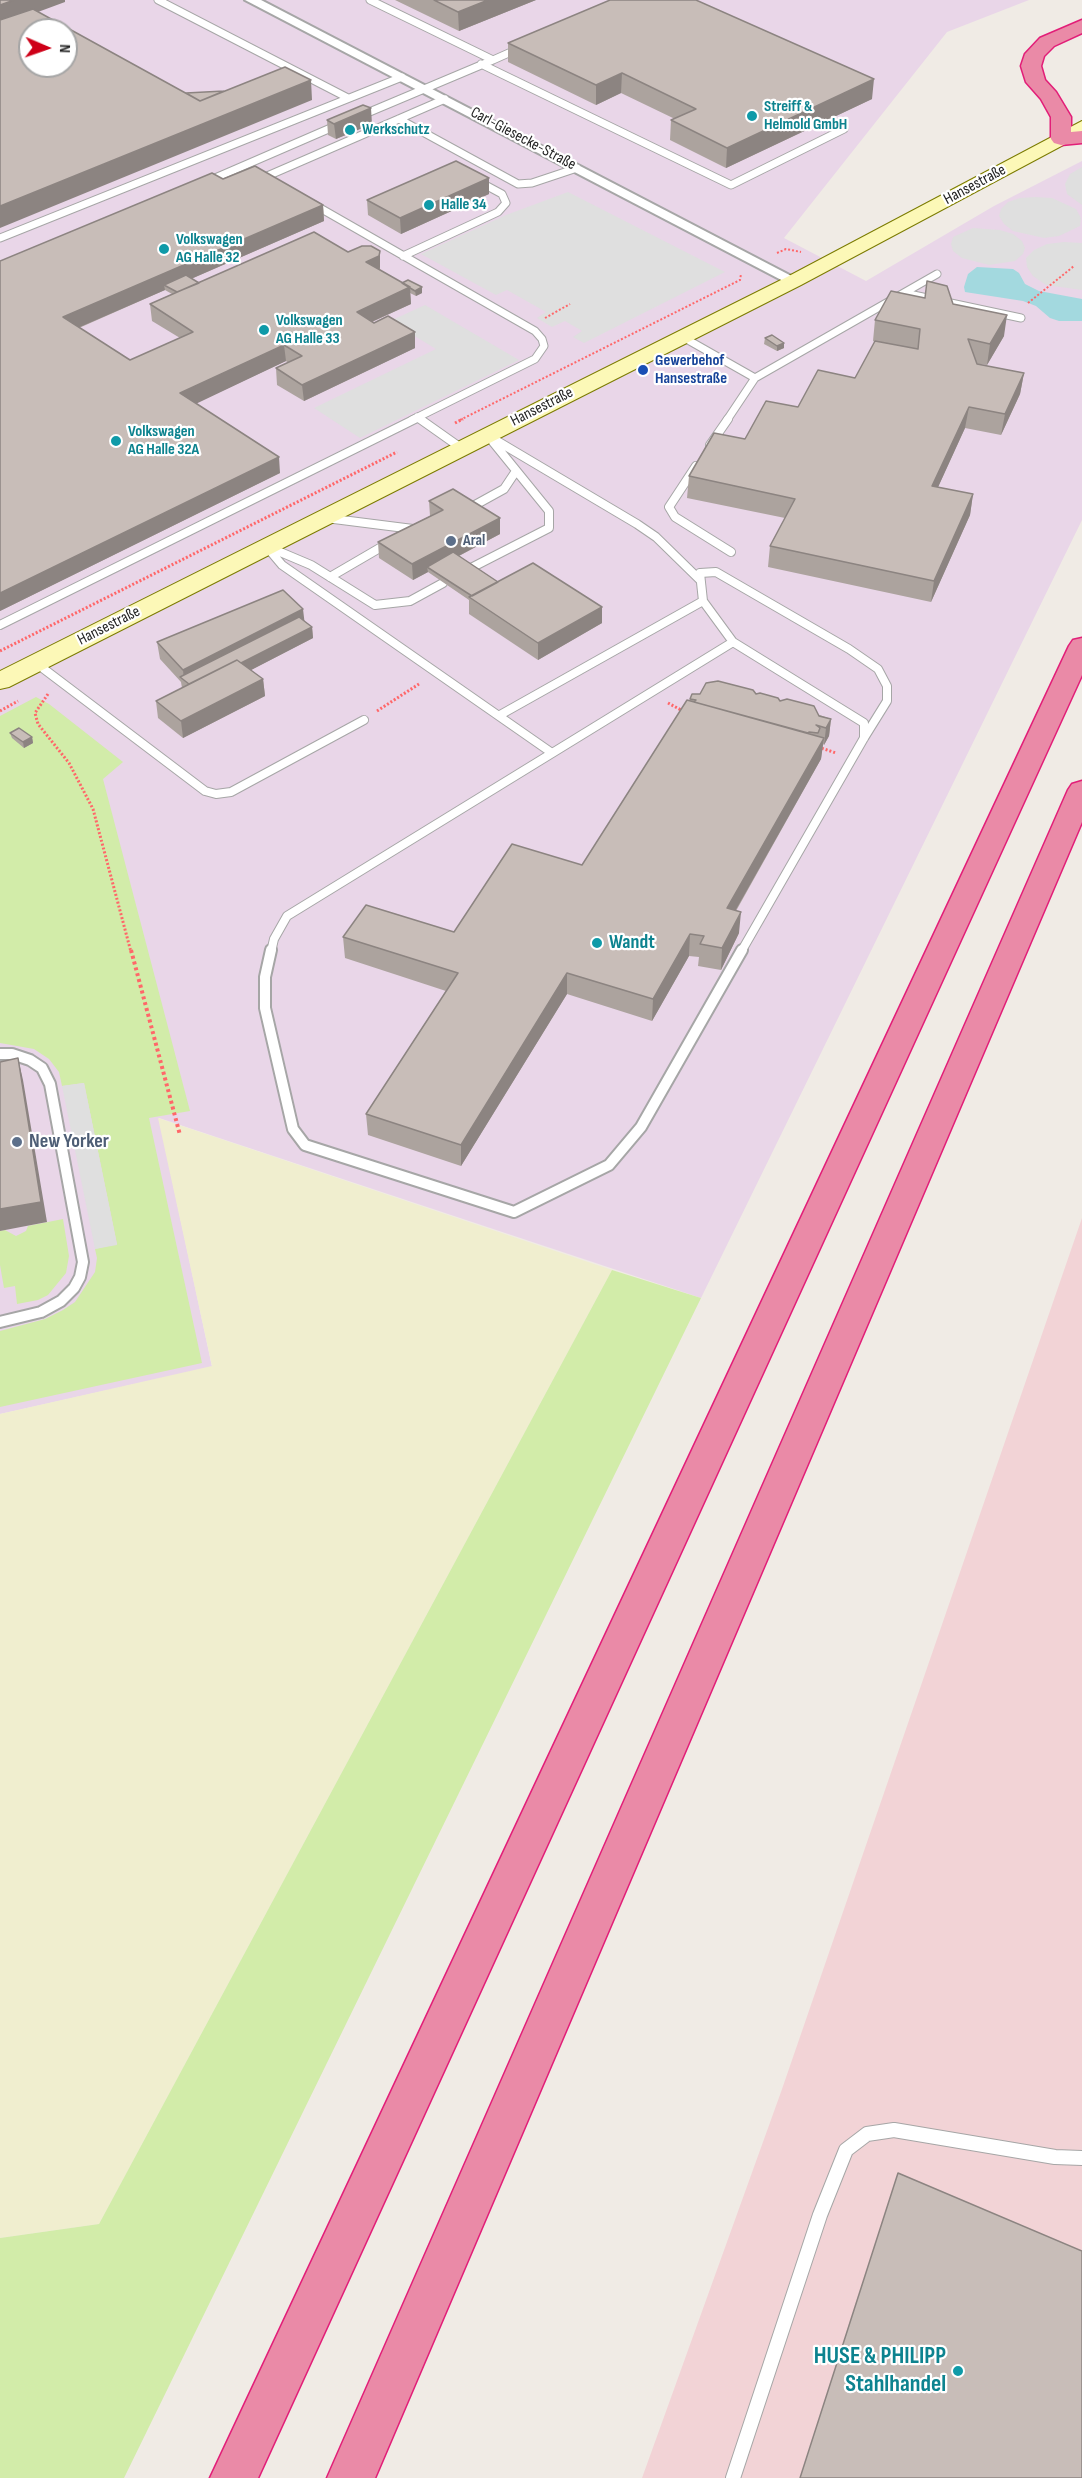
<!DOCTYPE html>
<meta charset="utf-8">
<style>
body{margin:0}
#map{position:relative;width:1082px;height:2478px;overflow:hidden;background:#f0ebe5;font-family:"Sofia Sans Condensed",sans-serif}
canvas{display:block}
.north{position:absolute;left:18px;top:18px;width:60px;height:60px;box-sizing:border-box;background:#fff;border:2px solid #a5a5a5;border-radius:50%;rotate:92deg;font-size:16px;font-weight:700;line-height:24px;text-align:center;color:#1f1f1f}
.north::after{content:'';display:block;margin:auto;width:21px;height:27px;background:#ce0018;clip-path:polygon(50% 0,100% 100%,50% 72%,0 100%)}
</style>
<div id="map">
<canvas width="1082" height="2478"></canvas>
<div class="north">N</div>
</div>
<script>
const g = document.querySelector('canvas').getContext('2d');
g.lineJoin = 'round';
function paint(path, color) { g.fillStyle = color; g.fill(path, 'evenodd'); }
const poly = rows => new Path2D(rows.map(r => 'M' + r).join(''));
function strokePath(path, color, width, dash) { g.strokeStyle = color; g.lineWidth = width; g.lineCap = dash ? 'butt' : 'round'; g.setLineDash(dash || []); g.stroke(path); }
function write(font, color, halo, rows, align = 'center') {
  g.font = font + ' "Sofia Sans Condensed",sans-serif'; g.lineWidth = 4.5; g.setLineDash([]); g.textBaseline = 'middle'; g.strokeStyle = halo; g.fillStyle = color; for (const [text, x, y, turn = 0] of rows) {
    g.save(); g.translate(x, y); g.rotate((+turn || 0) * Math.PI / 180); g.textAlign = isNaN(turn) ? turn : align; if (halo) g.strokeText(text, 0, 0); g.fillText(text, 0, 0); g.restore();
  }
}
paint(poly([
 [1082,1218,1082,2478,642,2478,781,2092]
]), '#f2d3d6');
paint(poly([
 [0,0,1029,0,947,32,784,238,866,281,994,206,1082,161,1082,520,701,1298,159,1118,212,1367,0,1414],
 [30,30,66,30,66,66,30,66]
]), '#e9d6e8');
paint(poly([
 [158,1118,612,1270,99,2224,0,2238,0,1414,212,1366]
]), '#f0eecf');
paint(poly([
 [36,697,49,704,123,762,103,779,190,1111,149,1118,202,1363,0,1407,0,1331,45,1319,63,1310,75,1302,95,1272,97,1258,95,1249,117,1244,84,1083,62,1086,59,1072,49,1059,34,1049,0,1043,0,716],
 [63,1219,69,1256,66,1273,48,1295,38,1300,17,1304,15,1286,4,1288,0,1265,0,1231,5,1230,16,1236,26,1231,28,1226],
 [612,1270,701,1298,124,2478,0,2478,0,2238,99,2224]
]), '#d2eca9');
paint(poly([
 [1082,167,1082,205,1067,194,1065,184,1070,174],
 [568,192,725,272,584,343,573,337,582,331,565,321,552,327,537,318,546,312,507,290,496,295,421,254,506,215],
 [1035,197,1052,198,1076,209,1081,218,1080,226,1059,236,1044,238,1013,231,1004,224,999,216,1001,209,1008,202,1020,198],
 [973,228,1000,230,1013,234,1022,241,1025,248,1023,254,1015,261,989,265,962,258,953,251,951,244,953,237],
 [1064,242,1082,243,1082,290,1046,285,1033,276,1027,267,1026,258,1034,250,1047,244],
 [425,305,519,360,360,438,314,408,436,349,390,321],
 [84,1083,117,1245,95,1249,62,1086]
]), '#dfdfdf');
paint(poly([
 [977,267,1013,269,1019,273,1025,284,1039,291,1082,299,1082,321,1059,321,1050,318,1036,306,1023,301,965,292,964,287,968,274]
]), '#a3d9df');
const laneFar3 = poly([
 [158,0,348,98],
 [493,60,520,48],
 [481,64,731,185,844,129],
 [360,116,493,60,370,0],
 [399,119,518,184,532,183,577,168],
 [265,177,445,99],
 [206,182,340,124],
 [313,204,535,331,542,339,544,346,535,359,412,420],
 [0,238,402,77],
 [403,256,498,212,506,203,502,194,476,180],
 [904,293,1021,318],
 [681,336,755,378,937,274],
 [417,417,422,420],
 [727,420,755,378]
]);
const laneFar2 = poly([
 [420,419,461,448],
 [487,435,637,524,656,537,700,580],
 [710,445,728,419],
 [696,466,669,507,675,517,731,552],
 [466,510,504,489,516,471],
 [326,518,413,529,408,532],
 [266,546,282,565,552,753],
 [266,546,311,565,375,605,410,601,443,583],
 [469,569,549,528,549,511,493,442],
 [330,577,390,542],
 [0,625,415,419],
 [733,642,864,723,864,738],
 [733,642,703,601,700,573,716,572,849,649,878,669,887,686,887,701,864,738],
 [36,663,205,791,216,794,231,792,364,720],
 [500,715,703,601],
 [271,952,274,939,287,916,733,642],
 [741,952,864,738]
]);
const laneFar1 = poly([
 [271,950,265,977,265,1008,293,1129,305,1145,514,1212,609,1165,641,1127,742,950],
 [0,1054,12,1054,30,1060,42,1068,50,1084,83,1262,80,1277,74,1288,61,1301,41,1312,0,1322]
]);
const lane = poly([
 [733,2478,820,2215,846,2150,867,2134,894,2130,1055,2157,1082,2158]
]);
const street = poly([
 [245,0,261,0,801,281,794,285,789,284,245,0]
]);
const secondary = poly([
 [1082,121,1082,135,801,285,9,687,0,689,0,671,787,277,1082,121]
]);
const highway = poly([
 [1082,20,1082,33,1054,46,1044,56,1041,66,1045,80,1056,92,1071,117,1071,132,1082,131,1082,143,1061,145,1054,143,1051,139,1051,117,1041,99,1026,82,1021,66,1025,54,1040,38,1082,20],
 [1082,638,1082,675,258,2478,210,2478,1069,646,1073,640,1082,638],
 [1082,781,1082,822,375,2478,327,2478,1068,790,1072,784,1082,781]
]);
strokePath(laneFar3, '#a6a6a6', 9);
strokePath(laneFar2, '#a6a6a6', 10);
strokePath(laneFar1, '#a6a6a6', 14);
strokePath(lane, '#a6a6a6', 16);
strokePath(street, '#a6a6a6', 4);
strokePath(secondary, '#7b7b00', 2);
strokePath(highway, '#e21e78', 3);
strokePath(poly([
 [777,253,786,249,801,252],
 [1028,303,1074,266],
 [545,318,570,304],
 [460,420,740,280,741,274]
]), '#ff6769', 2, [2, 2]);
strokePath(poly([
 [455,423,463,419],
 [0,651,397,452],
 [48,694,35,713,38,724,69,763,93,809,131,952],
 [668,703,683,711],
 [0,711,18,701],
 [377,711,419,684],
 [818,747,836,753]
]), '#ff6769', 3, [2, 2]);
strokePath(poly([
 [131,950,180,1135]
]), '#ff6769', 4, [3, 3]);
strokePath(laneFar3, '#fff', 7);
strokePath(laneFar2, '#fff', 8);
strokePath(laneFar1, '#fff', 10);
strokePath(lane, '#fff', 14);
paint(street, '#fff');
paint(secondary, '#fcf8b7');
paint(highway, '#ea8aa7');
paint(poly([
 [395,0,536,0,459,31],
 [508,43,872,99,726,168,670,140,671,120,675,119,621,93,596,105,508,62],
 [327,120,372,124,336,139,328,135],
 [223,179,323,205,324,221,191,279,199,283,348,252,380,267,380,270,402,283,422,287,422,293,416,296,410,293,411,304,372,322,415,348,304,401,277,385,276,368,288,363,286,361,196,403,280,473,0,611,0,261],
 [165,290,172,294,150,304,152,321,180,338,130,360,79,328],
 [489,194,401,234,368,215,367,200],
 [953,304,1004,336,987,365,977,364,1024,373,1020,394,1001,435,965,428,938,487,973,494,970,515,931,602,768,567,770,546,785,518,687,498,689,476,745,439,798,407,855,378,875,342,873,341,875,320],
 [765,338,784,343,784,348,777,351,764,344],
 [429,501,500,534,459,556,498,582,602,623,538,660,469,614,469,600,428,572,413,580,379,558,378,542,430,516],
 [304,621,312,627,313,638,251,670,263,679,265,696,183,738,158,718,156,701,182,688,181,682,160,659,157,642],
 [756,694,780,701,831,719,829,736,824,745,823,744,821,759,736,911,739,933,721,970,698,966,699,957,689,956,652,1021,567,994,461,1166,368,1135,366,1114,446,991,345,958,343,937,454,932,582,865,690,701,690,699],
 [10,733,32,737,33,743,24,748,12,738],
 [898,2173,1082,2478,800,2478]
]), '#aca39e');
paint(poly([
 [14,0,65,0,65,2,0,26,0,5],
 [488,0,536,0,459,31,458,12],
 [622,73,621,93,596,105,596,85],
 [874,79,872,99,726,168,727,148],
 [311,80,312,100,0,228,0,206],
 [371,108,372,124,336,139,334,124],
 [489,178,489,194,401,234,400,218],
 [323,205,324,221,170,288,164,285,165,290,66,333,63,317],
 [380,251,380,267,379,272,366,262],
 [410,287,411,304,358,328,357,312],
 [422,287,422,293,416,296,415,291],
 [1007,315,1004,336,987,365,990,344],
 [415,332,415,348,304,401,302,385],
 [784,343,784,348,777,351,777,346],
 [284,345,286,361,183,410,180,393],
 [1024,373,1020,394,1001,435,1005,414],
 [969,407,965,428,929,507,932,486],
 [279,457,280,473,0,611,0,593],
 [973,494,970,515,931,602,934,581],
 [500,518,500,534,432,570,427,567,428,572,413,580,412,564],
 [602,607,602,623,538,660,538,643],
 [303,609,305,626,184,680,183,670],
 [312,627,313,638,195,699,193,687],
 [263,679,265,696,183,738,181,721],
 [831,719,829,736,824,745,826,728],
 [32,737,33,743,24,748,23,742],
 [824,738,821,759,725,929,727,908],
 [741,912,739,933,721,970,722,948],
 [690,934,689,956,652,1021,653,999],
 [567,973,567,994,461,1166,461,1145],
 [18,1058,23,1080,47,1222,0,1231,0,1209]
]), '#8c8481');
const building = poly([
 [0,0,14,0,0,5,0,0],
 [434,0,488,0,458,12,434,0],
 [610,0,696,0,874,79,727,148,671,120,696,109,622,73,596,85,508,43,610,0],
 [33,9,200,101,285,67,311,80,0,206,0,20,33,9],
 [30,30,66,30,66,66,30,66,30,30],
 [224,91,200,101,186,93,224,91],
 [363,105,371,108,334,124,327,120,363,105],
 [456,161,489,178,400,218,367,200,456,161],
 [255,166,323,205,63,317,130,360,193,332,150,304,314,232,348,252,362,246,371,246,380,251,379,256,366,262,410,287,357,312,374,323,388,316,415,332,302,385,276,368,302,356,284,345,180,393,279,457,0,593,0,261,212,173,223,179,255,166],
 [186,275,199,283,177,292,164,285,186,275],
 [408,280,422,287,415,291,402,283,408,280],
 [927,281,947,286,953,304,1007,315,990,344,968,339,977,364,1024,373,1005,414,969,407,932,486,973,494,934,581,770,546,795,499,689,476,714,433,745,439,766,401,798,407,818,370,855,378,875,341,918,349,920,329,875,320,891,291,925,298,927,281],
 [772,335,784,343,777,346,765,338,772,335],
 [453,489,500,518,412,564,378,542,443,510,429,501,453,489],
 [453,552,498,582,472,596,427,567,453,552],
 [533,563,602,607,538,643,469,597,533,563],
 [283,590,303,609,183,670,157,642,283,590],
 [299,617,312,627,241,663,237,660,189,684,180,677,299,617],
 [237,660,263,679,181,721,156,701,237,660],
 [718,681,753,690,756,694,760,693,778,698,780,701,787,699,814,706,819,716,831,719,826,728,816,725,820,728,818,733,809,732,808,733,694,702,696,700,690,699,692,694,700,694,706,683,718,681],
 [687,700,824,738,727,908,741,912,722,948,700,944,704,936,690,934,653,999,567,973,461,1145,366,1114,458,973,343,937,366,905,454,932,512,844,582,865,687,700],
 [19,728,32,737,23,742,10,733,19,728],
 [18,1058,41,1202,0,1209,0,1062,18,1058],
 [898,2173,1082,2251,1082,2478,800,2478,898,2173]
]);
paint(building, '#c8bdb8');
strokePath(building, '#8c8481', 1.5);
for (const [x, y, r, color] of [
 [752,116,6,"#0f9aa8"],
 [350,130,6,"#0f9aa8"],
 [429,205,6,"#0f9aa8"],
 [164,249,6,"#0f9aa8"],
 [264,330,6,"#0f9aa8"],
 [643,370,6,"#1a4fb4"],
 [116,441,6,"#0f9aa8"],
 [451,541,6,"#5c6f8a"],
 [597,943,6,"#0f9aa8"],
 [17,1142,6,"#5c6f8a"],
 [958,2371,6,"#0f9aa8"]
]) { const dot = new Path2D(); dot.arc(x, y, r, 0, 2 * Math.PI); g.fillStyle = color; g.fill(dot); strokePath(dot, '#fff', 2); }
write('bold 16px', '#0d838f', '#fff', [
 ["Streiff &",764,107],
 ["Helmold GmbH",764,125],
 ["Werkschutz",362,130],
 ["Halle 34",441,205],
 ["Volkswagen",176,240],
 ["AG Halle 32",176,258],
 ["Volkswagen",276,321],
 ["AG Halle 33",276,339],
 ["Volkswagen",128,432],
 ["AG Halle 32A",128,450]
], 'left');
write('16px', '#1f1f1f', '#fff', [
 ["Carl-Giesecke-Straße",523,139,28],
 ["Hansestraße",975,185,-28],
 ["Hansestraße",542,407,-27],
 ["Hansestraße",109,626,-27]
]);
write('bold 16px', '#164399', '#fff', [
 ["Gewerbehof",655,361],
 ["Hansestraße",655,379]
], 'left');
write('bold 16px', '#4e5e75', '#fff', [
 ["Aral",463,541]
], 'left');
write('bold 20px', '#0d838f', '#fff', [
 ["Wandt",609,943]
], 'left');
write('bold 20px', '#4e5e75', '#fff', [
 ["New Yorker",29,1142]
], 'left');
write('bold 24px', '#0d838f', '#fff', [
 ["HUSE & PHILIPP",946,2357],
 ["Stahlhandel",946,2385]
], 'right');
</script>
